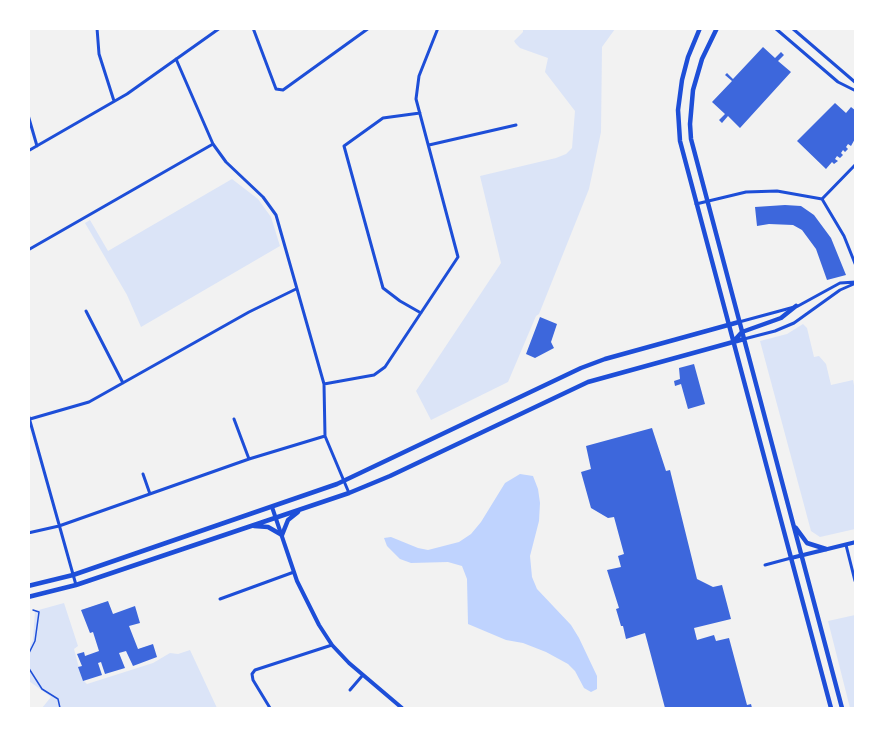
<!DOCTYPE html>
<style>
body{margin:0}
#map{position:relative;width:884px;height:737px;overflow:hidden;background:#f2f2f2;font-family:"Archivo Narrow",sans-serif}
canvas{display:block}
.frame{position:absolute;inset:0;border:30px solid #fff;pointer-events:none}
</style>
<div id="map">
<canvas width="884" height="737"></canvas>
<div class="frame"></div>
</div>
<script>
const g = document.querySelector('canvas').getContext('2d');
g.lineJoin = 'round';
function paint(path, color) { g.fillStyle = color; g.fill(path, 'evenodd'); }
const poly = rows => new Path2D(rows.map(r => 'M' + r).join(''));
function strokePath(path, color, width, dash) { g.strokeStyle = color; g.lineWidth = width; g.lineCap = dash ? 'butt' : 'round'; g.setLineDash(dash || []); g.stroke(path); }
paint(poly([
 [523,29,615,29,602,47,601,132,589,189,539,314,536,316,508,382,431,420,416,391,501,263,480,176,556,158,566,154,572,148,575,111,545,72,548,58,520,48,516,44,514,41,523,32],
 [232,179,258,199,271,217,280,246,141,327,127,295,85,223,90,220,108,251],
 [803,324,807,328,814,357,819,356,826,364,831,385,853,380,855,391,855,529,820,537,811,531,760,341,787,334],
 [64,603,78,646,74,649,82,679,87,684,153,663,170,653,178,654,190,650,217,708,42,708,51,697,29,681,29,650,33,639,35,611],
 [855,615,855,708,850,708,828,621]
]), '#dbe4f7');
paint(poly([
 [520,474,533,476,538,489,540,503,539,521,530,556,532,577,537,589,571,625,579,638,597,676,597,689,591,692,584,688,575,671,568,664,546,652,523,643,506,640,468,624,467,579,462,566,448,562,411,563,400,559,387,546,384,538,391,537,418,548,428,550,459,542,471,534,481,522,505,483]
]), '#bfd3fe');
paint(poly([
 [763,47,775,58,781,52,784,55,778,61,791,72,740,128,728,116,722,123,719,120,725,114,712,102,732,81,725,75,727,73,733,79],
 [835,103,846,113,851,107,856,111,856,137,851,146,848,144,846,147,848,149,845,152,843,150,841,153,843,155,840,158,837,156,835,159,838,161,834,164,832,162,826,169,797,141],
 [785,205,801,206,814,215,831,238,846,275,827,280,816,249,802,230,793,225,769,224,757,226,755,207],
 [540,317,557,324,551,342,554,348,535,358,526,354],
 [694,364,705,404,688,409,681,384,675,386,674,381,680,379,679,368],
 [652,428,666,471,670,470,697,579,713,587,722,585,731,619,694,628,697,640,714,635,716,641,729,638,747,705,751,704,752,708,665,708,645,633,626,639,623,626,621,626,616,609,619,608,607,570,621,567,618,556,624,554,614,517,608,518,591,508,581,472,591,469,586,446],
 [108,601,113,614,135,606,140,623,129,626,138,649,153,644,157,657,133,666,126,651,119,653,125,668,105,674,101,662,98,663,102,675,83,681,78,667,82,666,77,654,84,652,85,656,99,651,93,632,90,633,81,610]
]), '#3d67dc');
strokePath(poly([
 [28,655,35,641,39,612,33,610],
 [28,667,42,689,58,699,60,708]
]), '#1d4ed8', 1.5);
strokePath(poly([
 [97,28,99,54,114,101],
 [253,28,276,89,283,90,369,28],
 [775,28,838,82,856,91],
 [792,28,856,83],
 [176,59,213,144,226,162,263,197,276,215,324,384,325,436,349,493],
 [420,113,383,118,344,146,383,288,400,301,421,313],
 [28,115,37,146],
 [429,145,516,125],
 [28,151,127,94,220,28],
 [822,199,856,164],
 [696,204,746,192,777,191,822,199,844,236,856,266],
 [28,250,213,144],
 [86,311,123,383],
 [739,322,798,306,840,283,856,282],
 [744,339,775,331,794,323,840,290,856,283],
 [324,384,374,375,385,367,458,257,416,99,419,76,438,28],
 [28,414,76,585],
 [30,419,89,402,249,312,296,289],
 [234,419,249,459],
 [143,474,150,494],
 [28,533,59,526,249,459,325,436],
 [846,545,855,581],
 [765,565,791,558],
 [220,599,294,572],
 [350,690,362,676],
 [270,708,253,680,252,674,255,670,332,645]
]), '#1d4ed8', 3);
strokePath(poly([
 [272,507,297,581,319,625,332,645,349,663,402,708],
 [791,558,856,542]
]), '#1d4ed8', 4);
strokePath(poly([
 [700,28,688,57,682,80,678,110,680,141,831,708],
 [717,28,702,59,693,90,690,124,691,139,842,708],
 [733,342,742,332,781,318,796,306],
 [254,526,268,527,282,535,288,520,298,512],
 [796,528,807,543,826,549],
 [28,586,73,575,337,484,581,368,605,359,739,322],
 [28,597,76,585,349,493,390,476,588,382,744,339]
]), '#1d4ed8', 4.5);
</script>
